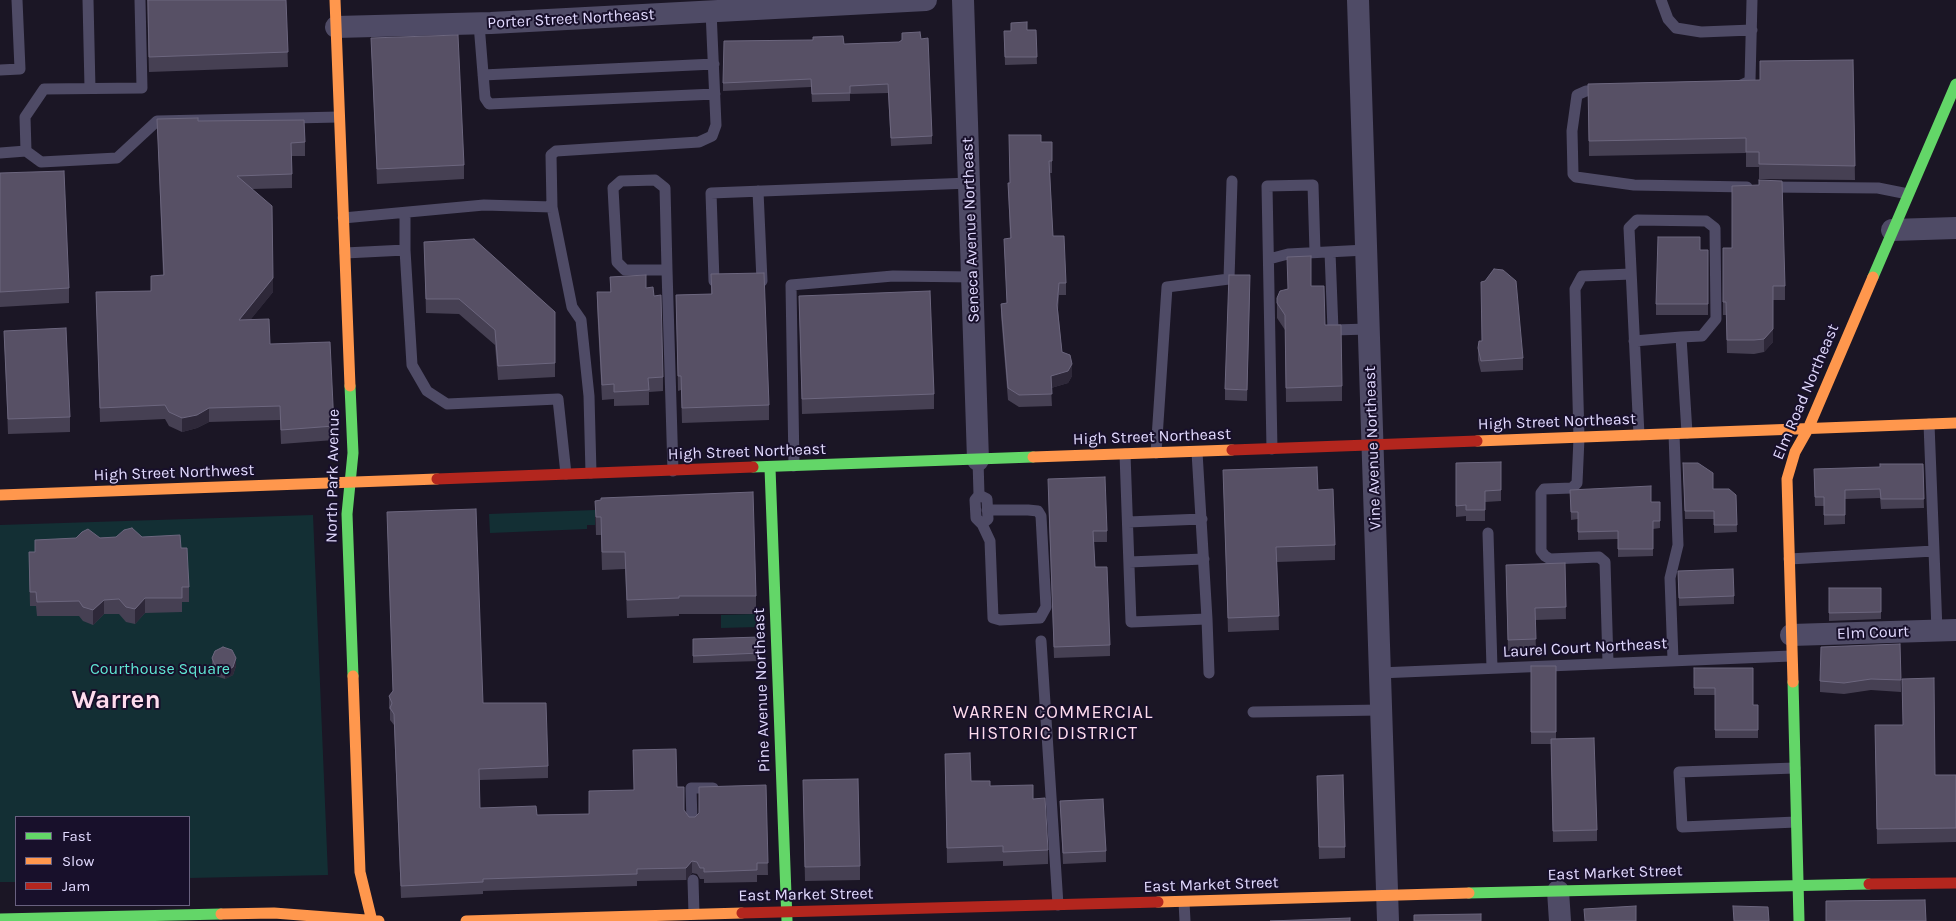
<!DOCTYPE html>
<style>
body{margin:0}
#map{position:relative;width:1956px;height:921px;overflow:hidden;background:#1b1625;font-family:Karla,sans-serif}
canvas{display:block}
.legend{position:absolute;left:15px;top:816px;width:175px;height:90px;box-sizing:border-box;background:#18102b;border:1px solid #696180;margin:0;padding:6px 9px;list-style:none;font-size:15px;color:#e2daff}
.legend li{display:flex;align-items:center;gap:10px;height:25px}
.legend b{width:25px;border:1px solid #696180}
</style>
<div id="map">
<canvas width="1956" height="921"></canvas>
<ul class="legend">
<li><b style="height:6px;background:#63d668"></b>Fast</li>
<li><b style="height:6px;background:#ff974d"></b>Slow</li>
<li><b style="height:6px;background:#b3261e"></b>Jam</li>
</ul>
</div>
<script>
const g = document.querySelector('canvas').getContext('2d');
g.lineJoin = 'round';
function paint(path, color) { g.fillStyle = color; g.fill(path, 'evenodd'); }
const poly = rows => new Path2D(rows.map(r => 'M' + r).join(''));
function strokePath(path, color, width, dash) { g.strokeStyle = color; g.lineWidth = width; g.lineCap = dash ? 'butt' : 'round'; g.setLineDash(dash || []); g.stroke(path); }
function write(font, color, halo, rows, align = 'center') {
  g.font = font + ' Karla,sans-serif'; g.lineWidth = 4; g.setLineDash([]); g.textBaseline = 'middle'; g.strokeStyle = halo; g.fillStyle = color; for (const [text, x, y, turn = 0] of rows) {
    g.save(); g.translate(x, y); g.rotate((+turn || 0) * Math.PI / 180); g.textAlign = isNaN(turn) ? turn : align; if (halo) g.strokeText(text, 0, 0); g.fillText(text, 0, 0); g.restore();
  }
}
paint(poly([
 [595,510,595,525,587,525,587,529,490,533,489,514],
 [313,515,328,875,189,878,189,817,16,817,16,882,0,882,0,525],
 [756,614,757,627,721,628,721,615]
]), '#132f34');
strokePath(poly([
 [88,0,90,88],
 [1661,0,1668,19,1676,28,1701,32,1752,30],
 [479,24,485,98,489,104,715,94],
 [0,70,20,69,17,0],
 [483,75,714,64],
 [1737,87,1750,81,1752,0],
 [1601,90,1586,91,1577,95,1572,131,1573,174,1576,177,1634,185,1747,187],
 [26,151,25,117,44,89,142,88,140,0],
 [0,153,26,151,41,162,117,158,157,121,339,117],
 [1768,187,1878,188,1908,194],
 [405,214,405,250],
 [343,218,484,205,552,207],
 [1330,252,1333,330,1369,329],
 [345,253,405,250,412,365,427,391,447,404,558,399,566,474],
 [1269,259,1288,254,1366,250],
 [667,270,625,270,617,262,613,188,621,181,655,180,665,188,667,270,673,471],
 [722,281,714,281,711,193,970,183],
 [755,281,762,281,758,191],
 [1634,341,1681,337],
 [1929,424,1934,551],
 [1639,435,1629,228,1637,220,1706,221,1715,228,1716,319,1702,336,1681,337,1687,433],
 [1272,449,1267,186,1313,185,1315,252],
 [1156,453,1167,287,1229,279,1232,181],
 [1125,454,1131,622,1207,619,1197,452],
 [978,460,979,495,975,500,976,518,982,524,988,519,987,499,979,495],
 [794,466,791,285,893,276,973,277],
 [591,473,589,396,581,320,572,307,552,207,551,155,556,151,699,142,712,136,716,125,711,11],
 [1128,522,1202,519],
 [982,524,990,541,993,618,1000,620,1040,618,1046,607,1041,516,1038,511,1028,510,987,510],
 [1488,533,1492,668],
 [1789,559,1934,551,1937,631],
 [1129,562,1204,559],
 [1207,619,1209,673],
 [1041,641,1058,905],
 [1673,660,1670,578,1678,545,1674,434],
 [1608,663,1605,562,1599,557,1550,559,1545,556,1541,551,1541,493,1544,489,1572,488,1577,483,1579,438,1575,289,1582,276,1631,274],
 [1379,673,1791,656],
 [1253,712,1381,710],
 [1795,768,1679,772,1682,827,1796,822],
 [692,822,691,788,713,788],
 [693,880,694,914],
 [1184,902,1185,921]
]), '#4f4b66', 11);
strokePath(poly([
 [963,0,978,460],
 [1358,0,1388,921],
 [336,27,491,23,926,0],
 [1892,230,1956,228],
 [1791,635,1956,630],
 [1558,891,1560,921]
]), '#4f4b66', 22);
strokePath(poly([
 [1873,277,1956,84],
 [350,386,353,453,347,514,353,676],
 [753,467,1033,457],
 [770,468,787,921],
 [1793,682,1799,921],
 [1469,893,1869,884],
 [0,919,221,914]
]), '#63d668', 11);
strokePath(poly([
 [335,0,350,386],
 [1477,441,1956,423],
 [1033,457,1232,450],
 [0,495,437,479],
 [353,676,360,872,372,921],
 [1793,682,1787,479,1795,452,1808,429,1873,277],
 [1158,902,1469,893],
 [221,914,274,913,379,921],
 [466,921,742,913]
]), '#ff974d', 11);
strokePath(poly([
 [1232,450,1477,441],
 [437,479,753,467],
 [1869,884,1956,883],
 [742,913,1158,902]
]), '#b3261e', 11);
paint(poly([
 [147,0,286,0,288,67,149,72],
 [1011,23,1027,30,1036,30,1037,64,1005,65,1004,31,1011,31],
 [371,38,464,165,464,179,377,184],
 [921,39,932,136,932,144,891,146,888,93,850,94,850,101,812,102,811,87,723,91,723,83,844,44,899,42],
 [1853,60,1855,180,1759,179,1759,167,1746,167,1746,153,1589,156,1588,84,1760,80],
 [157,119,198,121,305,142,305,156,292,156,292,188,252,189,273,292,250,320,334,426,334,440,281,444,280,420,209,422,197,428,182,432,169,426,165,419,100,422,96,292,151,291,151,276,163,275],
 [1041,142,1052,142,1052,173,1050,173,1053,236,1066,283,1066,295,1059,295,1058,310,1062,352,1072,376,1068,383,1051,388,1052,406,1019,407,1008,400,1001,316,1001,304,1007,303,1004,239,1010,239,1008,183,1010,183],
 [0,173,69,288,69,303,0,307],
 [424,242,555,312,555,377,498,380,495,345,459,314,426,313],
 [1723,248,1785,286,1785,300,1773,300,1773,342,1764,352,1754,354,1727,353,1726,315,1723,315],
 [1700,250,1708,250,1708,315,1656,315,1656,304],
 [711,274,769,405,769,420,682,423,681,390,678,391,676,295,711,294],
 [610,277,646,288,654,296,663,377,663,391,649,392,649,405,614,406,614,399,602,400,597,307,597,292,610,292],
 [1311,286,1325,325,1342,386,1342,401,1286,402,1285,330,1277,318,1277,298],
 [1250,287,1247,401,1225,400,1225,389],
 [799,296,934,394,934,409,802,414],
 [4,331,70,417,70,432,8,434],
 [1478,348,1523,358,1523,370,1481,372,1478,360],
 [1501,462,1501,501,1485,502,1485,521,1466,521,1466,516,1456,517,1456,463],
 [1683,463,1713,489,1736,495,1737,532,1714,533,1714,519,1685,519],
 [1923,464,1924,508,1881,509,1880,498,1845,499,1845,524,1824,525,1824,506,1815,506,1814,469,1880,467],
 [1223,470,1318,490,1335,545,1335,560,1277,562,1279,630,1228,632],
 [1048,490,1107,531,1107,542,1094,542,1095,567,1110,645,1110,656,1054,658],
 [1570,490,1651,502,1660,502,1660,528,1653,529,1653,556,1618,557,1618,539,1578,540,1578,519,1571,520],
 [595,501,756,596,756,614,679,614,679,616,627,618,625,569,602,570,601,535,596,535],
 [387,512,483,703,548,766,548,778,480,780,480,808,537,815,589,814,634,790,677,787,684,810,689,817,695,817,766,785,768,875,757,875,757,882,704,883,704,879,700,879,697,874,692,873,686,880,637,881,637,886,483,891,483,894,401,898,394,725,390,720,390,710,389,708,389,696,393,692],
 [116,537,142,537,181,548,189,587,189,602,182,602,182,612,145,613,135,624,126,622,119,614,104,614,93,625,83,621,79,616,37,616,36,606,30,606,29,567,29,552,35,552,35,540],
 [1565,563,1566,619,1535,620,1536,650,1508,651,1506,576],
 [1678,571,1734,596,1734,604,1679,606],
 [1829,588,1881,588,1881,619,1829,621],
 [693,639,760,653,760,661,693,663],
 [1900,644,1901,692,1871,690,1844,694,1820,692,1820,681],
 [212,658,236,666,233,675,225,679,216,676,212,666],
 [1531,666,1556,666,1556,739,1597,830,1597,841,1553,842,1551,744,1531,744],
 [1694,668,1753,705,1758,705,1758,738,1715,738,1715,695,1694,695],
 [1875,725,1935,775,1956,775,1956,842,1877,844],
 [945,754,971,781,1033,799,1048,850,1048,864,1003,866,1003,861,947,863],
 [1317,787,1345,847,1345,858,1319,859],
 [803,795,860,866,860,880,805,881],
 [1060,801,1106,851,1106,862,1063,864]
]), '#464053');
paint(poly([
 [273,278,273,292,239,334,239,320],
 [1773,329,1773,342,1764,352,1764,339],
 [1072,364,1072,376,1068,383,1051,388,1051,376],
 [209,408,209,422,197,428,182,432,182,418],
 [145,598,145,613,135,624,135,609],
 [104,600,104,614,93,625,93,610],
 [236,658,236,666,233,675,225,679,225,672],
 [692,861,692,873,686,880,686,868]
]), '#2e2839');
const building = poly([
 [148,0,286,0,288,52,149,57,148,0],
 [1027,22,1027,30,1036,30,1037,57,1005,57,1004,31,1011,31,1011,23,1027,22],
 [920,32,921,39,928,38,932,136,891,138,888,84,850,86,850,93,812,94,811,79,723,83,724,41,813,40,813,37,843,36,844,44,899,42,902,40,902,33,920,32],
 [458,35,464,165,377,169,371,38,458,35],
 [1853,60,1855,166,1759,164,1759,152,1746,152,1746,138,1589,141,1588,84,1760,80,1760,61,1853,60],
 [198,118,198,121,304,120,305,142,291,143,292,174,237,176,272,206,273,278,239,320,269,319,270,344,330,342,334,426,281,430,280,406,209,408,197,415,182,418,169,412,165,405,100,408,96,292,151,291,151,276,164,275,157,119,198,118],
 [1009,135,1041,135,1041,142,1052,142,1052,161,1049,161,1053,236,1064,236,1066,283,1059,283,1057,305,1062,352,1070,355,1072,364,1068,371,1051,376,1052,394,1019,395,1008,388,1001,304,1007,303,1004,239,1011,238,1008,183,1010,183,1009,135],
 [64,171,69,288,0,292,0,173,64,171],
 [1759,180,1782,181,1785,286,1773,286,1773,329,1764,339,1754,340,1727,340,1726,302,1723,302,1723,248,1732,248,1732,186,1759,185,1759,180],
 [1658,237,1700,237,1700,250,1708,250,1708,304,1656,304,1658,237],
 [474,239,555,312,555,363,498,366,495,330,459,299,426,299,424,242,474,239],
 [1311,256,1311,286,1324,286,1325,325,1341,325,1342,386,1286,388,1285,315,1277,303,1277,298,1280,291,1288,289,1287,257,1311,256],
 [1494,269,1503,270,1516,281,1523,358,1481,361,1478,348,1479,341,1482,341,1481,282,1485,281,1494,269],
 [764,273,769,405,682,408,681,376,678,376,676,295,712,294,711,274,764,273],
 [646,275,646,288,653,287,654,296,661,295,663,377,648,378,649,390,614,392,614,384,602,385,597,292,611,292,610,277,646,275],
 [1229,275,1250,275,1247,390,1225,389,1229,275],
 [930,291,934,394,802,399,799,296,930,291],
 [66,328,70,417,8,419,4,331,66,328],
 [1501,462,1501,490,1485,491,1485,510,1466,510,1466,505,1456,506,1456,463,1501,462],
 [1683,463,1698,463,1713,473,1713,489,1729,489,1736,495,1737,525,1714,525,1714,511,1685,511,1683,463],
 [1880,464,1923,464,1924,499,1881,499,1880,489,1845,490,1845,515,1824,515,1824,497,1815,497,1814,469,1880,467,1880,464],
 [1317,467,1318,490,1333,489,1335,545,1276,547,1279,616,1228,618,1223,470,1317,467],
 [1105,477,1107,531,1093,531,1095,567,1107,567,1110,645,1054,647,1048,479,1105,477],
 [1651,486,1651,502,1660,502,1660,521,1653,521,1653,549,1618,549,1618,531,1578,532,1578,512,1571,512,1570,490,1651,486],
 [753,492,756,596,679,596,679,598,627,600,625,552,602,552,601,517,596,517,595,501,601,500,601,498,753,492],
 [476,509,483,703,546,703,548,766,479,769,480,808,536,806,537,815,589,814,589,791,634,790,633,750,676,749,677,787,684,787,684,810,689,817,695,817,699,813,699,787,766,785,768,863,757,863,757,870,704,872,704,868,700,868,697,862,692,861,686,868,637,869,637,874,483,879,483,882,401,886,394,714,390,708,392,703,389,696,393,691,387,512,476,509],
 [132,528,142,537,180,535,181,548,187,548,188,568,189,587,182,587,182,598,145,598,135,609,126,607,119,599,104,600,93,610,83,607,79,601,37,602,36,592,30,592,29,552,35,552,35,540,76,538,82,532,88,529,100,538,116,537,124,530,132,528],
 [1565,563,1566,607,1535,608,1536,639,1508,640,1506,565,1565,563],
 [1733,569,1734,596,1679,598,1678,571,1733,569],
 [1829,588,1881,588,1881,612,1829,613,1829,588],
 [760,637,760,653,693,656,693,639,760,637],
 [1900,644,1901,680,1871,679,1844,683,1820,681,1821,647,1900,644],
 [223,647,232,650,236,658,233,667,225,672,216,668,212,658,215,651,223,647],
 [1531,666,1556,666,1556,732,1531,732,1531,666],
 [1694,668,1753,668,1753,705,1758,705,1758,730,1715,730,1715,688,1694,688,1694,668],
 [1934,678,1935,775,1956,775,1956,828,1877,829,1875,725,1903,725,1902,679,1934,678],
 [1594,738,1597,830,1553,831,1551,739,1594,738],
 [970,753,971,781,990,781,990,786,1033,785,1033,799,1045,798,1048,850,1003,852,1003,846,947,848,945,754,970,753],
 [1343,775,1345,847,1319,847,1317,776,1343,775],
 [858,779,860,866,805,867,803,780,858,779],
 [1103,799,1106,851,1063,853,1060,801,1103,799],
 [1925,900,1926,921,1826,921,1826,901,1925,900],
 [1636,906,1636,921,1585,921,1584,909,1636,906],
 [1733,906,1768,907,1769,921,1734,921,1733,906],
 [1481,914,1481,921,1414,921,1414,915,1481,914],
 [1350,918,1350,921,1270,921,1350,918]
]);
paint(building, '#575065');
strokePath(building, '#6c667e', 1);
write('16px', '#e2daff', '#18102b', [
 ["Porter Street Northeast",571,19,-3],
 ["Seneca Avenue Northeast",971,230,-92],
 ["Elm Road Northeast",1806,392,-67],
 ["High Street Northeast",1557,422,-2],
 ["High Street Northeast",1152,437,-2],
 ["Vine Avenue Northeast",1373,448,-92],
 ["High Street Northeast",747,452,-2],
 ["High Street Northwest",174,473,-2],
 ["North Park Avenue",333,476,-89],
 ["Elm Court",1873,633,-2],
 ["Laurel Court Northeast",1585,648,-3],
 ["Pine Avenue Northeast",762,690,-92],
 ["East Market Street",1615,873,-2],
 ["East Market Street",1211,885,-2],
 ["East Market Street",806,895,-1]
]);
write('16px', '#5fe6d3', '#18102b', [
 ["Courthouse Square",160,669]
]);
g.letterSpacing = '1px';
write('18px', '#ffdcee', '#18102b', [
 ["WARREN COMMERCIAL",1053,713],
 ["HISTORIC DISTRICT",1053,734]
]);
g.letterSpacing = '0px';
write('bold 26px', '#ffdcee', '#18102b', [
 ["Warren",116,701]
]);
</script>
